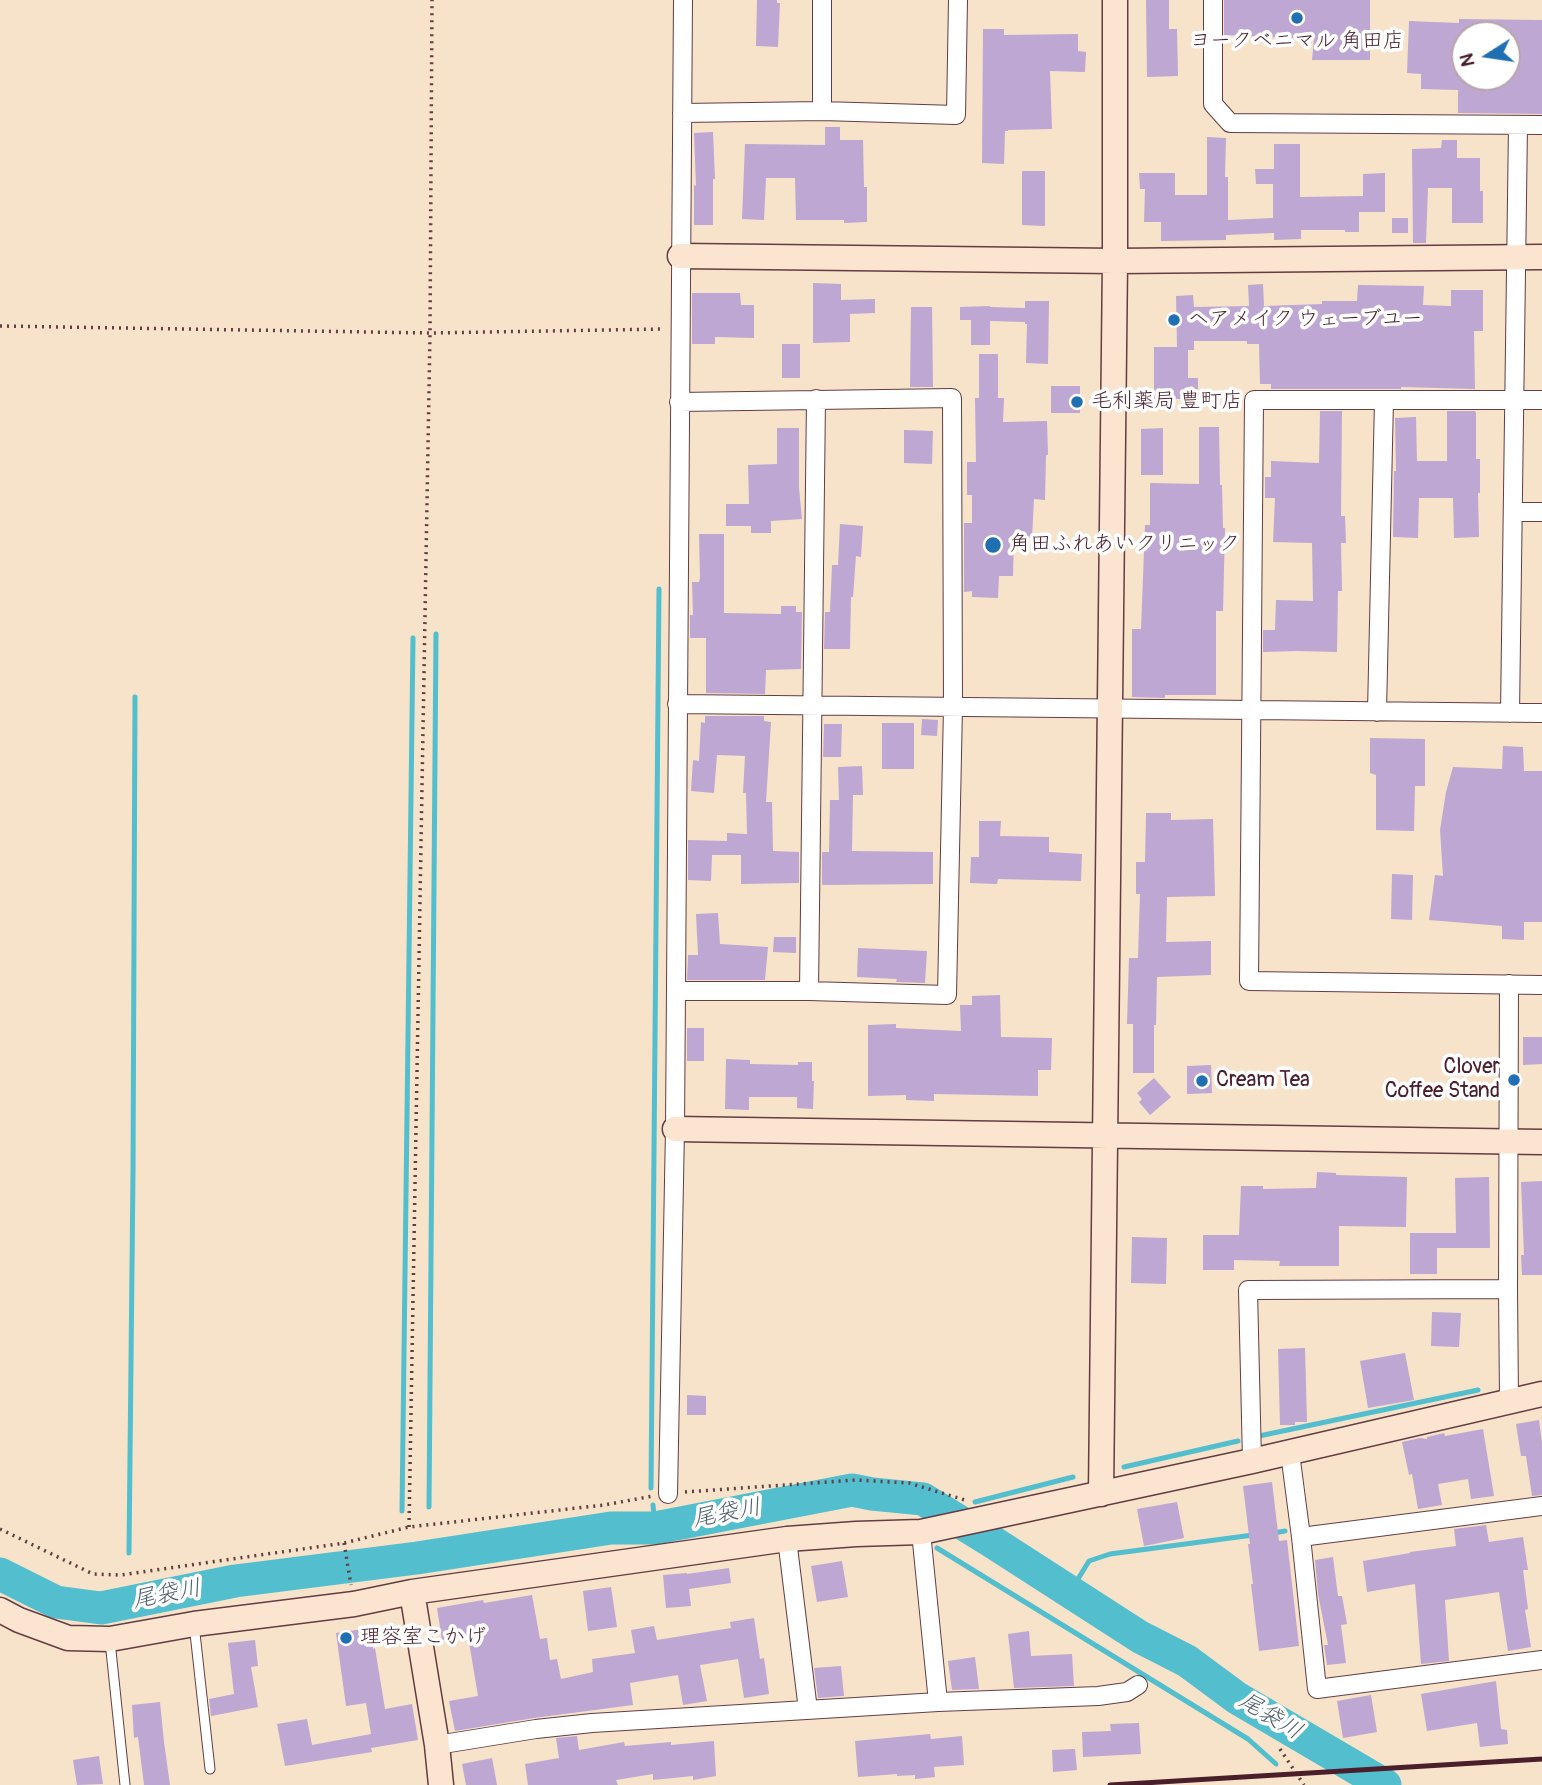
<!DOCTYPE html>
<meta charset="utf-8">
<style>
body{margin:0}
#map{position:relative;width:1542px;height:1785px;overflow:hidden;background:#f6e3ca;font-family:Pangolin,sans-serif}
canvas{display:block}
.north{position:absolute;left:1451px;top:21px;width:70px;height:70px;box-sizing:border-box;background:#fff;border:2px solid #b7a5aa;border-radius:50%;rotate:258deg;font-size:19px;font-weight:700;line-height:28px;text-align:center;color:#4a1f2b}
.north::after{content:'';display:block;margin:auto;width:24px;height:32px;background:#1f6fb2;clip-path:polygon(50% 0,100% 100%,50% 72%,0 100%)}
</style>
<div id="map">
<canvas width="1542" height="1785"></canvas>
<div class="north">N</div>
</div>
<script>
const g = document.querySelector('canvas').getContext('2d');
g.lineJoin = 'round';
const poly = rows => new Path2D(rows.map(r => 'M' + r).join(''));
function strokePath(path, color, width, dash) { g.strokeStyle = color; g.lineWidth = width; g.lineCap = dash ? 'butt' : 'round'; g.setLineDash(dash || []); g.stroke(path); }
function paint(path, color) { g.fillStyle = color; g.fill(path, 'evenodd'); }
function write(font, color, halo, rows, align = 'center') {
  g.font = font + ' Pangolin,"Klee One",sans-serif'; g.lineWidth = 7; g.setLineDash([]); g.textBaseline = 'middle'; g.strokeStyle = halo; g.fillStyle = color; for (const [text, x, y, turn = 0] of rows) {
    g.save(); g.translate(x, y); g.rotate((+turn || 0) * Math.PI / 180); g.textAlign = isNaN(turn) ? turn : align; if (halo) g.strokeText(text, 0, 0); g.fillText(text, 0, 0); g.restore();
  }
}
strokePath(poly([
 [1259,1436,1478,1390],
 [1124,1467,1238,1441],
 [651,1488,659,589],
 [975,1502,1073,1477],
 [653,1505,655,1528],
 [429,1507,436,634],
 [941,1510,957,1506],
 [402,1511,413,638],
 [1274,1533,1285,1531],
 [937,1548,1248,1739,1276,1764],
 [129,1553,133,1172,135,697],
 [1070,1592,1089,1561,1110,1554,1253,1535]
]), '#52bece', 5);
strokePath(poly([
 [0,1574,56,1602,101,1608,235,1581,417,1558,611,1528,655,1528,852,1490,872,1494,923,1499,991,1541,1140,1637,1187,1661,1237,1698,1385,1785]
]), '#52bece', 33);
paint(poly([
 [757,0,777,0,777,3,780,3,778,47,756,46],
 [1146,0,1169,0,1169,29,1177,29,1178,76,1147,77],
 [1224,0,1370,0,1370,60,1312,60,1314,39,1224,35],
 [1459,19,1542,20,1542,114,1458,113,1458,90,1421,89,1421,74,1407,73,1409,21,1459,23],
 [1465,35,1507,35,1507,77,1465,77],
 [983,29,1004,29,1004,35,1078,34,1078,51,1086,52,1085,72,1050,71,1052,129,1008,130,1008,131,1005,131,1004,164,982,163],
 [825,127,840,127,840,140,863,140,864,187,867,187,867,222,844,223,844,220,796,220,795,178,766,178,764,220,742,219,745,144,825,145],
 [713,132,715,179,713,179,713,225,694,225,694,185,696,186,694,133],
 [1207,137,1226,138,1225,177,1228,177,1228,220,1273,218,1273,184,1256,184,1255,169,1274,169,1274,144,1300,144,1300,197,1363,196,1363,174,1385,173,1385,212,1359,212,1359,232,1345,232,1345,230,1301,230,1301,239,1274,240,1274,233,1226,235,1226,240,1161,241,1161,222,1144,222,1145,189,1140,189,1139,173,1175,173,1175,195,1207,195],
 [1442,140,1457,140,1457,158,1480,158,1480,191,1483,191,1483,223,1452,223,1452,188,1428,188,1426,243,1413,243,1412,149,1441,148],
 [1022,171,1045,171,1045,226,1022,225],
 [1392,218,1408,218,1408,233,1392,233],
 [813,283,841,284,841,300,875,299,875,313,850,314,850,342,813,343],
 [1263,284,1264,306,1322,304,1322,301,1357,301,1358,285,1424,286,1423,305,1451,306,1451,290,1483,290,1483,331,1474,331,1475,389,1401,387,1401,389,1271,389,1271,384,1260,384,1259,344,1247,344,1247,341,1194,341,1194,350,1188,350,1188,378,1198,378,1198,399,1154,399,1154,347,1177,347,1176,296,1193,295,1194,307,1249,306,1248,285],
 [692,293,740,293,741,305,754,305,754,338,715,337,715,344,692,344],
 [1025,301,1049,301,1048,364,1026,363,1027,324,1025,324,1025,322,990,321,990,345,971,345,971,320,960,320,960,307,990,306,990,307,1025,308],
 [911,307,932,307,933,387,910,387],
 [782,344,800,344,800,378,782,378],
 [979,354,998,354,998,398,1004,398,1003,422,1047,421,1048,455,1046,455,1045,500,1034,499,1032,538,1014,537,1013,576,999,576,998,598,972,597,972,591,964,592,964,523,972,523,972,495,967,495,967,462,976,462,975,398,979,398],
 [1051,386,1080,386,1080,413,1051,413],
 [1320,411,1342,411,1341,516,1345,516,1346,543,1341,543,1342,591,1338,591,1337,652,1297,651,1263,652,1263,630,1275,630,1276,600,1313,601,1312,543,1273,542,1275,498,1265,498,1265,477,1271,477,1271,461,1319,463],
 [1447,411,1475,411,1476,413,1476,459,1480,459,1480,493,1478,493,1479,537,1454,538,1453,498,1419,498,1418,538,1393,537,1394,471,1396,471,1395,418,1416,417,1417,461,1447,461],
 [1199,427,1219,427,1220,485,1222,485,1223,528,1225,528,1223,611,1216,611,1216,695,1165,695,1165,698,1132,697,1132,629,1141,629,1145,525,1150,525,1150,483,1199,484],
 [777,428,799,428,799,488,802,519,771,521,771,533,751,533,751,526,726,526,726,504,749,504,748,465,777,464],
 [1163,428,1163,475,1141,475,1141,429],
 [904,430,933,431,932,464,904,463],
 [840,524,863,526,861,557,856,556,853,597,851,597,850,649,824,649,825,612,830,612,832,565,838,565],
 [699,534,724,534,724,613,781,614,781,606,796,606,796,612,802,612,801,669,766,670,765,694,706,693,706,638,690,638,690,615,693,615,692,582,699,582,700,578],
 [705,716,764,716,764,721,771,722,766,802,772,802,773,851,799,852,799,883,741,884,741,855,712,855,711,881,688,880,688,840,727,841,727,833,747,834,746,793,743,793,745,756,717,755,714,793,691,791,693,760,699,761,701,722,705,723],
 [922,719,938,720,937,736,921,735],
 [882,723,914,723,914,769,882,769],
 [824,724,842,724,841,757,823,757],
 [1370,738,1425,739,1425,786,1415,786,1414,831,1376,830,1376,775,1370,773],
 [1503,746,1523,747,1524,771,1542,771,1542,922,1524,922,1524,940,1502,939,1502,926,1429,920,1435,875,1443,876,1440,830,1446,792,1453,767,1502,769],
 [862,766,863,795,853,795,852,851,933,852,933,884,822,885,822,852,829,852,830,800,839,800,838,767],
 [1146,813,1171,813,1171,820,1213,819,1215,896,1167,897,1166,942,1211,941,1211,975,1157,977,1156,1025,1154,1025,1154,1073,1133,1073,1133,1024,1127,1024,1129,958,1138,958,1140,894,1136,894,1136,862,1145,862],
 [979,821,1001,821,1000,836,1049,837,1049,852,1082,854,1081,881,998,879,997,884,970,883,971,857,979,857],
 [1392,874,1413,875,1412,920,1391,919],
 [718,913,720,944,768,947,765,980,687,980,688,955,698,955,696,914],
 [774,937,796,937,796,953,773,952],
 [858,948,927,951,925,983,896,982,897,979,857,977],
 [1000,995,1001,1037,1052,1038,1051,1070,1038,1070,1038,1096,934,1094,934,1101,906,1100,906,1095,868,1096,868,1025,896,1024,896,1028,961,1031,960,1005,972,1005,972,996],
 [687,1028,704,1028,704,1061,687,1061],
 [1523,1037,1542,1037,1542,1064,1523,1065],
 [726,1059,750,1060,750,1064,798,1065,798,1062,812,1062,812,1081,814,1081,813,1109,797,1108,797,1097,749,1097,749,1110,725,1109],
 [1211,1065,1212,1093,1187,1094,1187,1066],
 [1154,1078,1171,1097,1150,1115,1139,1102,1142,1099,1137,1093],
 [1317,1172,1336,1173,1336,1175,1407,1177,1406,1227,1339,1226,1339,1266,1279,1266,1280,1261,1234,1260,1234,1270,1203,1270,1203,1235,1239,1235,1241,1186,1263,1186,1263,1189,1316,1188],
 [1489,1177,1490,1248,1437,1248,1437,1274,1410,1274,1410,1233,1456,1233,1455,1178],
 [1542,1181,1542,1275,1522,1275,1521,1255,1524,1255,1521,1182],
 [1132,1237,1167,1238,1166,1284,1131,1283],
 [1432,1312,1461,1313,1459,1347,1431,1346],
 [1305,1348,1307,1422,1295,1422,1295,1425,1280,1425,1278,1349],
 [1405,1353,1414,1400,1368,1408,1360,1361],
 [687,1395,706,1396,706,1415,687,1415],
 [1539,1420,1542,1443,1542,1495,1532,1496,1526,1456,1521,1456,1516,1424],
 [1483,1429,1494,1496,1471,1499,1468,1479,1438,1484,1442,1505,1418,1509,1412,1474,1409,1475,1402,1442,1420,1438,1427,1439,1427,1437,1444,1433,1445,1436],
 [1272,1482,1279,1541,1287,1540,1299,1646,1259,1651,1251,1584,1253,1584,1248,1544,1250,1544,1243,1486],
 [1177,1502,1184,1538,1144,1546,1137,1509],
 [1486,1525,1489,1542,1523,1537,1528,1570,1523,1570,1528,1609,1525,1610,1531,1647,1508,1651,1499,1592,1445,1600,1449,1661,1421,1664,1415,1584,1367,1592,1363,1561,1410,1553,1410,1552,1456,1546,1454,1529],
 [1333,1557,1338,1596,1342,1596,1347,1624,1341,1625,1346,1663,1327,1665,1324,1645,1328,1645,1318,1594,1315,1560],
 [842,1561,848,1597,817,1602,811,1566],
 [729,1568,731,1583,689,1589,691,1606,666,1608,663,1575,687,1573,687,1574],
 [611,1587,617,1627,588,1631,583,1591],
 [532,1595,540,1639,547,1638,550,1660,557,1659,561,1679,593,1672,592,1659,635,1653,631,1630,654,1626,657,1640,731,1628,730,1622,754,1618,760,1659,764,1658,769,1694,744,1698,738,1659,700,1665,707,1701,683,1705,678,1675,630,1683,633,1705,534,1718,455,1731,449,1701,478,1696,468,1636,442,1640,437,1608,483,1600,484,1603],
 [370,1628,373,1649,375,1648,385,1709,412,1704,418,1740,371,1748,372,1752,285,1766,277,1724,307,1719,312,1745,371,1734,366,1703,346,1706,336,1633],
 [1029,1631,1031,1656,1072,1654,1074,1686,1014,1688,1008,1634],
 [255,1640,258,1666,251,1667,258,1707,211,1716,209,1699,234,1694,228,1643],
 [975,1657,979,1689,952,1690,948,1661],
 [841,1666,844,1696,818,1698,814,1668],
 [1496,1681,1501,1729,1507,1730,1508,1744,1480,1747,1477,1723,1427,1731,1421,1694],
 [1371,1695,1377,1732,1343,1738,1337,1701],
 [160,1702,164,1742,170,1785,144,1785,138,1737,134,1738,132,1705],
 [1139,1723,1141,1754,1083,1757,1082,1732,1111,1731,1110,1724],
 [930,1734,931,1739,962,1736,964,1765,934,1767,935,1777,915,1779,915,1775,897,1776,897,1774,858,1777,855,1741],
 [577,1736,579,1750,624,1742,625,1746,671,1742,671,1745,714,1741,716,1776,693,1780,693,1776,653,1780,653,1774,616,1780,618,1785,528,1785,525,1764,559,1758,556,1738],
 [1075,1749,1077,1770,1053,1772,1052,1750],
 [99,1756,103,1784,77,1785,73,1760],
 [492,1758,497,1785,466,1785,462,1764]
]), '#bea7d2');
const lane = poly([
 [194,1624,210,1769],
 [110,1641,125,1785]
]);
const street = poly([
 [822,0,822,111],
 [1213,0,1213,104,1230,123,1542,125],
 [682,113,822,111,956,115,958,0],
 [1542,400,1254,400,1249,981,1542,985],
 [1513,512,1542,512],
 [677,704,1542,713],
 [1377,712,1384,400],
 [1510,713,1518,125],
 [1509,984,1508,1289,1509,1400],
 [676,991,809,991,947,995,953,707,952,398,679,402],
 [809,991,816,399],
 [1290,1453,1301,1537,1317,1689,1542,1660],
 [1252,1461,1248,1290,1508,1289],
 [668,1494,675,1129,683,0],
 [921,1532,938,1702],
 [1301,1537,1542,1506],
 [787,1539,808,1710],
 [437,1745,536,1729,592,1723,938,1702,1098,1696,1127,1692,1138,1685]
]);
const secondary = poly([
 [680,256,1115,261,1542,257],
 [675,1129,1542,1142],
 [1101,1494,1115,261,1115,0],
 [412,1592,437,1745,441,1785],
 [0,1610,19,1620,68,1638,110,1639,194,1624,354,1604,412,1592,787,1539,856,1534,921,1532,1252,1461,1542,1394]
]);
strokePath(lane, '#643c43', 11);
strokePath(street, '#643c43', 20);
strokePath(secondary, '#643c43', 27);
strokePath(poly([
 [0,326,430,333,663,329],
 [685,1492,856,1480,909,1483,965,1500],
 [409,1527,430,333,432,0],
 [0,1529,93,1574,121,1575,344,1543,409,1527,604,1505,653,1496],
 [344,1543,351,1585],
 [1280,1749,1304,1785]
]), '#643c43', 3.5, [2, 5]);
strokePath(lane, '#fff', 9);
strokePath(street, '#fff', 18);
strokePath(secondary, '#fce5d0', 24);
strokePath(poly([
 [1110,1785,1542,1759]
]), '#4a1f2b', 5);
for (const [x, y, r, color] of [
 [1297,18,7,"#1f6fb2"],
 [1174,320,7,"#1f6fb2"],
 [1077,402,7,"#1f6fb2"],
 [993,545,9,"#1f6fb2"],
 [1514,1080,7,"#1f6fb2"],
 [1202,1081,7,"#1f6fb2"],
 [346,1638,7,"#1f6fb2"]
]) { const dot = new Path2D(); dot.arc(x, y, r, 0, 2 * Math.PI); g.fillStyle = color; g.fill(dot); strokePath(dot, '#fff', 2.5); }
write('21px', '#4a1f2b', '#fff', [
 ["ヨークベニマル 角田店",1297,42,"center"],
 ["ヘアメイク ウェーブユー",1188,320],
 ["毛利薬局 豊町店",1091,402],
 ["角田ふれあいクリニック",1009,545],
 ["Clover",1500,1068,"right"],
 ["Coffee Stand",1500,1092,"right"],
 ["Cream Tea",1216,1081],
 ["理容室こかげ",360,1638]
], 'left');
write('italic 23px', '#4d5f6c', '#fff', [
 ["尾袋川",727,1514,-11],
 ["尾袋川",167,1595,-11],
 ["尾袋川",1270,1717,31]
]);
</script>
